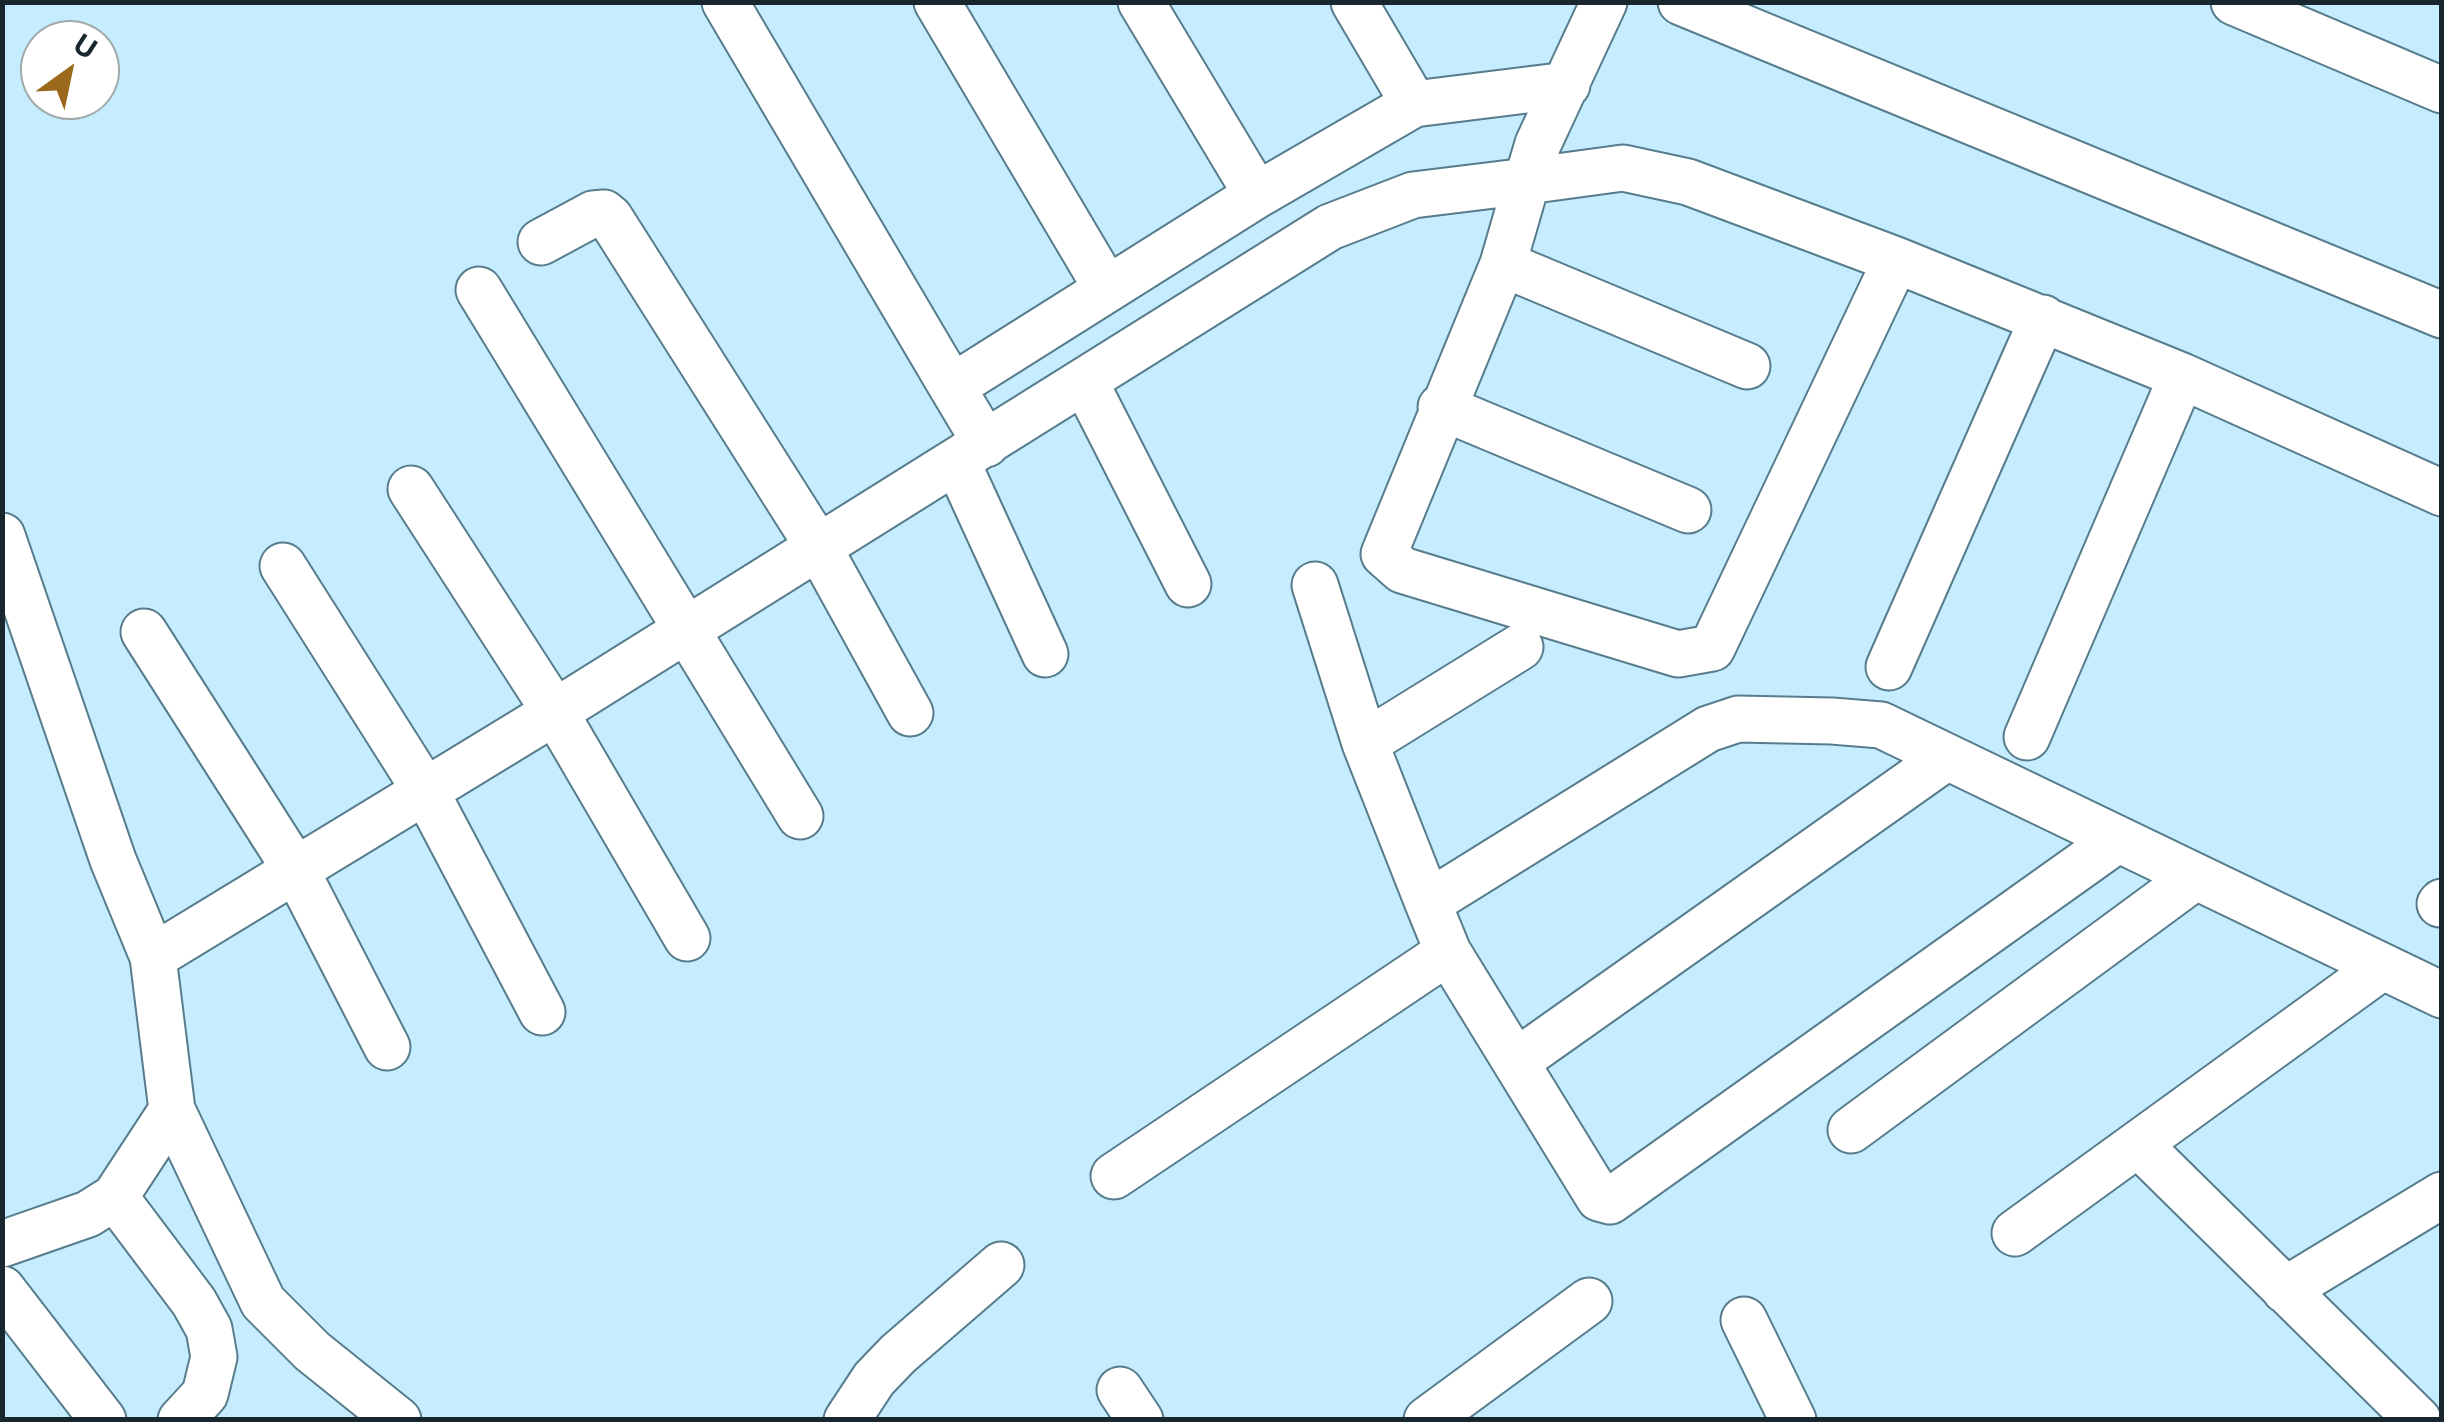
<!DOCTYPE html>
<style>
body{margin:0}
#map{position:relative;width:2444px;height:1422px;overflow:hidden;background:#c5edff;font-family:Inter,sans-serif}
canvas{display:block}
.frame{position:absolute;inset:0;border:5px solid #17272d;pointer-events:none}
.north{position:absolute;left:20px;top:20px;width:100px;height:100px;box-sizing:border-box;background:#fff;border:2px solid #a2a9ab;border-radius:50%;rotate:33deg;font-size:28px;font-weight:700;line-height:40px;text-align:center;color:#17272d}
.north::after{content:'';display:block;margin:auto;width:35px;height:45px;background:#9a691c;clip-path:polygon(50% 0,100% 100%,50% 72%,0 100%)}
</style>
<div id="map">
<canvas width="2444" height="1422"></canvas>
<div class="frame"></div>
<div class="north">U</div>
</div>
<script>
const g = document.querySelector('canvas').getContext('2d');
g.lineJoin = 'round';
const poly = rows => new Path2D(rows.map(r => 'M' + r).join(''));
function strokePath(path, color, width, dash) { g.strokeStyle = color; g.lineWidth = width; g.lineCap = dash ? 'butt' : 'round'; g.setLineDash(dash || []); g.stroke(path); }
const minor = poly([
 [725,2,952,387],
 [937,2,1107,289],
 [1141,2,1257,195],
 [1354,2,1414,104],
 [1681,2,2442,315],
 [2234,2,2442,90],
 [541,242,593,214,604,213,610,218,819,548,910,713],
 [1896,260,1712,648,1678,654,1402,570,1384,554,1503,264,1527,181,1623,168,1688,182,1896,260,2182,376,2442,493],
 [1503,264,1747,366],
 [479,290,800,816],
 [1085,382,1188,584],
 [1441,407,1688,510],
 [986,444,952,387,1257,195,1414,104,1567,85],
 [957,462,1045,654],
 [411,489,555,712,687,938],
 [2,536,113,860,153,957],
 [283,566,426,792,542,1012],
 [1315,585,1365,743,1428,903],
 [144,632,297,872,387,1047],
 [1889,667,2043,318],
 [2027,737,2182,376],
 [1365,743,1520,647],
 [2117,840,1610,1201,1599,1198,1448,952,1428,903,1708,729,1738,719,1832,721,1881,725,2442,995],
 [2440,904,2442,902],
 [1517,1061,1947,757],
 [172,1110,263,1302,312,1351,398,1420],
 [1851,1130,2195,877],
 [2138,1144,2418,1420],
 [1114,1176,1448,952],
 [115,1197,194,1302,209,1329,214,1357,205,1394,181,1420],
 [2015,1233,2382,967],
 [2,1244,88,1214,115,1197,172,1110,153,957,555,712,1330,227,1413,195,1527,181,1538,144,1604,2],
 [2,1289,103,1420],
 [2285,1290,2442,1195],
 [1744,1320,1793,1420],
 [1120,1390,1140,1420],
 [847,1420,874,1379,898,1354,1001,1265],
 [1427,1420,1589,1301]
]);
strokePath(minor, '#577c8c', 49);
strokePath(minor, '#fff', 45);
</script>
